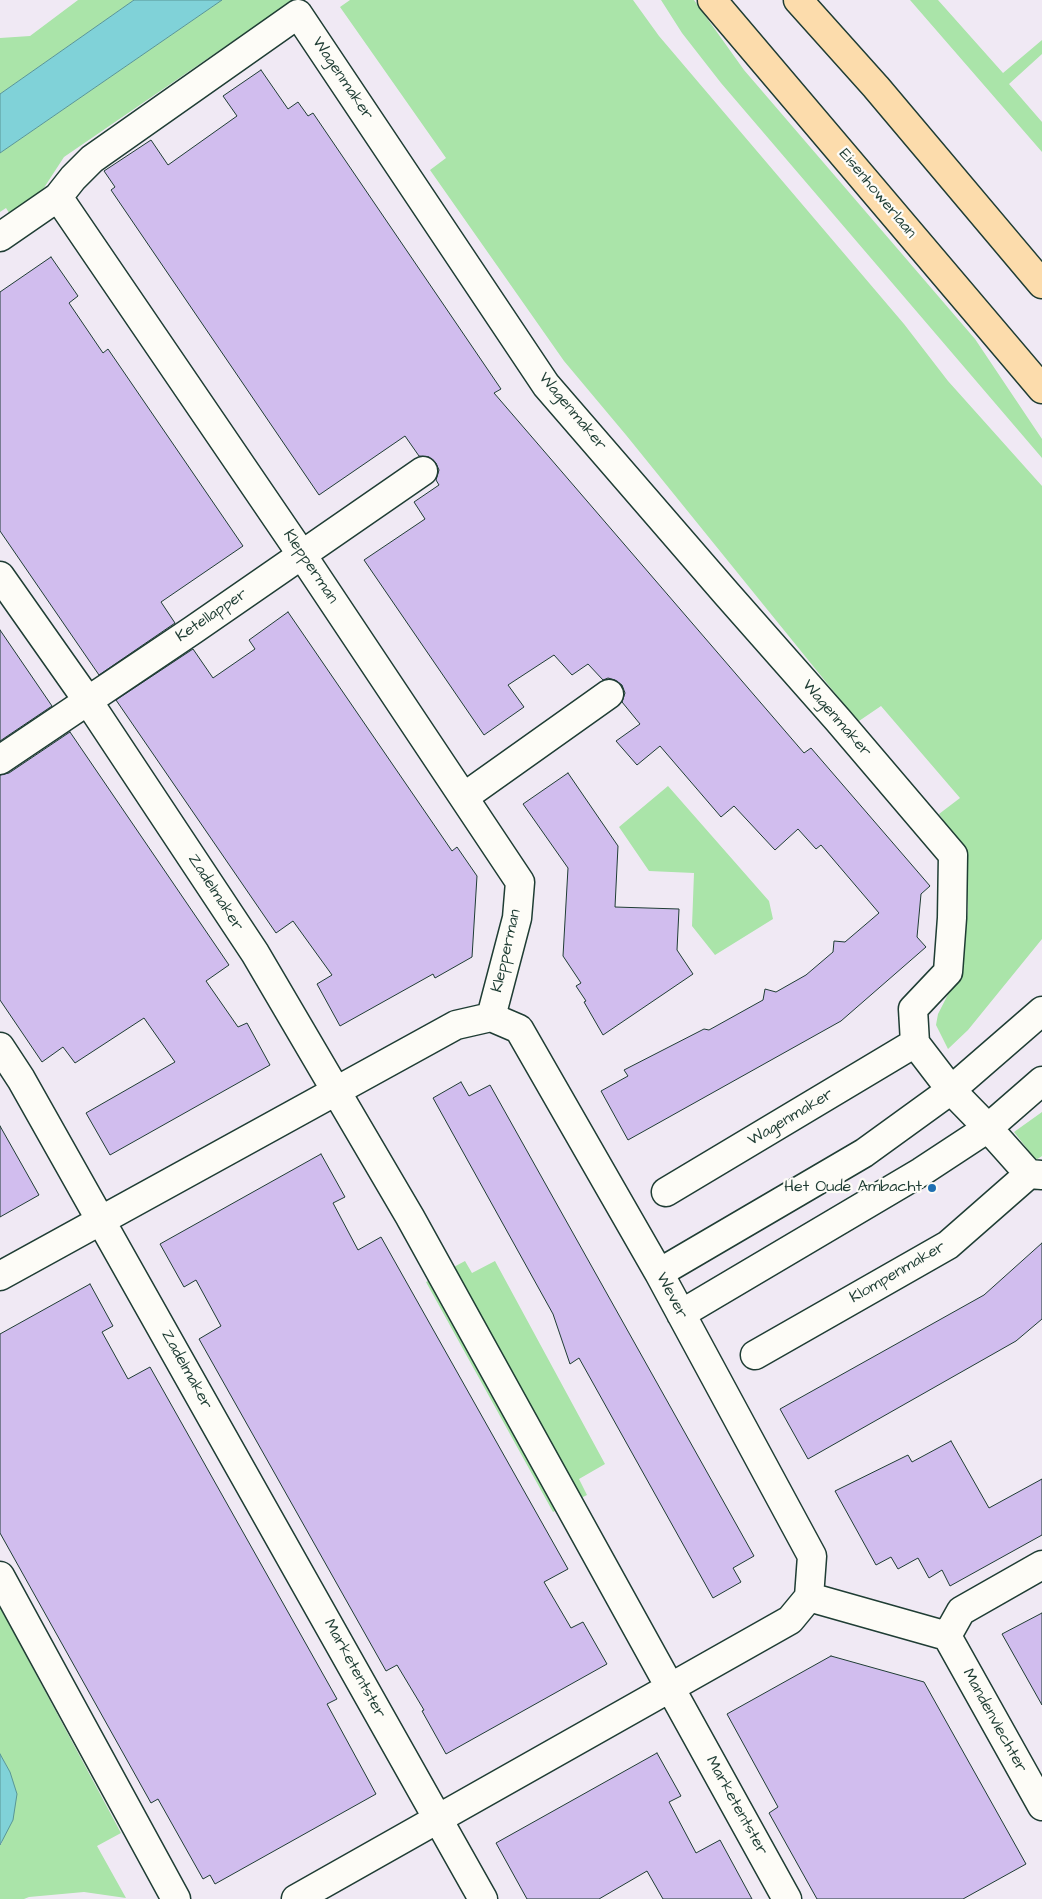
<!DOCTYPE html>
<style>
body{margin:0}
canvas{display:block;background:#f0e9f4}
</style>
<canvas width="1042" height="1899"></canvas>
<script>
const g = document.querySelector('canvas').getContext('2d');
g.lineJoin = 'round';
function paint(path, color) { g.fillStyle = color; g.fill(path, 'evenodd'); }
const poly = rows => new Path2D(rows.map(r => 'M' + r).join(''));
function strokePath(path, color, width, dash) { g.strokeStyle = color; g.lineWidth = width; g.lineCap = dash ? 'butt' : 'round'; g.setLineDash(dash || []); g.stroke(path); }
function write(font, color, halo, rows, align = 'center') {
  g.font = font + ' "Architects Daughter",sans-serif'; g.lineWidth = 4.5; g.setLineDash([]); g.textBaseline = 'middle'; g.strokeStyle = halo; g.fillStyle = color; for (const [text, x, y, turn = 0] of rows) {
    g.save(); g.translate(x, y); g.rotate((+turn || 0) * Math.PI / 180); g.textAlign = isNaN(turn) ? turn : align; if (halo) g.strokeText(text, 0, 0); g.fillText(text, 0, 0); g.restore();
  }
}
paint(poly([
 [78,0,134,0,0,94,0,38,30,36],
 [222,0,293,0,64,157,38,197,11,216,6,208,0,212,0,153],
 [350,0,633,0,659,36,904,324,948,381,1042,486,1042,939,968,1030,948,1049,936,1025,938,1014,962,967,968,909,965,854,953,834,939,814,960,798,881,706,859,721,847,708,626,435,564,361,430,170,446,158,340,7],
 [661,0,694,0,744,70,975,339,1042,439,1042,458,721,83,682,33],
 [910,0,938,0,1003,73,1042,40,1042,54,1009,84,1042,122,1042,152],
 [668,786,769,901,773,919,715,955,692,926,694,873,649,871,619,827],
 [1042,1112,1042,1156,1036,1160,1014,1132],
 [465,1261,472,1273,495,1261,605,1464,579,1479,587,1495,553,1512,426,1282],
 [0,1607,121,1833,97,1846,126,1898,84,1892,29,1897,24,1899,0,1899,0,1845,2,1843,10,1772,0,1754]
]), '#aae4a9');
const water = poly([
 [134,0,222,0,0,153,0,94,134,0],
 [0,1754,10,1772,17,1794,13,1820,0,1845,0,1754]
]);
paint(water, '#80d2d8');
strokePath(water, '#599696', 1);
const building = poly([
 [261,70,288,109,298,102,308,116,313,113,501,389,494,393,804,753,811,748,930,886,921,894,917,937,926,947,841,1021,628,1140,601,1091,628,1076,624,1070,704,1029,709,1030,763,1000,765,989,776,992,806,975,833,952,834,941,845,942,879,913,821,845,816,849,798,829,775,850,734,806,721,817,660,746,637,765,616,741,640,724,622,702,625,693,622,685,615,680,608,678,603,680,588,664,572,675,554,655,508,685,524,707,484,735,364,560,425,519,414,502,439,485,436,480,439,470,436,463,429,457,419,456,405,436,319,495,111,190,115,187,104,171,151,140,168,165,237,116,223,96,261,70],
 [51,257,78,296,69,303,103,353,108,349,243,546,161,602,175,623,99,675,0,531,0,292,51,257],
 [288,612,452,851,457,847,477,876,472,957,435,978,433,974,340,1026,317,984,332,975,293,921,276,933,116,700,193,649,213,678,255,649,249,640,288,612],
 [0,630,52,706,0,741,0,630],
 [70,732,229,965,206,981,238,1027,247,1023,270,1065,110,1155,86,1113,175,1062,144,1018,75,1063,63,1047,42,1062,0,1000,0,775,9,773,70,732],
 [568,773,618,846,615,907,679,909,677,950,693,974,603,1035,584,1002,586,1001,576,986,581,983,563,956,568,868,523,804,568,773],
 [461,1082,469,1096,490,1085,754,1556,733,1568,741,1582,713,1598,579,1358,570,1364,553,1314,433,1098,461,1082],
 [0,1126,39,1195,0,1217,0,1126],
 [321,1154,345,1197,333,1203,358,1250,381,1237,568,1569,544,1582,571,1628,583,1622,607,1664,446,1754,422,1711,424,1710,397,1665,386,1671,199,1339,221,1326,196,1280,184,1287,160,1244,321,1154],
 [1042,1243,1042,1319,1016,1341,808,1459,780,1409,984,1295,1042,1243],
 [90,1284,113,1326,102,1332,128,1379,150,1367,337,1699,327,1704,376,1794,215,1884,210,1875,203,1879,158,1799,151,1803,0,1533,0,1334,90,1284],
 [951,1441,989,1508,1042,1479,1042,1535,950,1586,942,1570,929,1578,918,1558,898,1569,891,1557,876,1565,835,1491,908,1455,912,1462,951,1441],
 [1042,1613,1042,1705,1002,1634,1042,1613],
 [831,1656,924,1682,1026,1864,963,1899,817,1899,769,1813,778,1807,727,1714,831,1656],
 [657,1753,681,1796,669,1802,696,1853,720,1840,752,1899,663,1899,647,1871,599,1899,527,1899,496,1843,657,1753]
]);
paint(building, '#d1bdee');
strokePath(building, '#1f3d34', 1);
const minor = poly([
 [58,197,302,555,520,882,517,918,491,1017],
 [0,237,58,197,73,178,92,159,298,14,546,385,726,593,838,720,953,855,952,918,948,972,913,1009,915,1043,951,1090,988,1128,1029,1174,1042,1175],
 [0,576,88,701,255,953,410,1217,787,1899],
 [0,760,193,630,423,471],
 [464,797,609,694],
 [491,1017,519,1029,659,1273,812,1556,809,1597],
 [0,1047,21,1079,483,1899],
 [666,1192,915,1043],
 [659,1273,864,1153,951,1090,1042,1011],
 [0,1276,456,1025,491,1017],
 [681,1314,921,1172,988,1128,1042,1081],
 [755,1355,948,1245,1029,1174],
 [0,1576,176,1899],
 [809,1597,947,1636,1042,1806],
 [947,1636,961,1611,1042,1565],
 [296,1899,790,1620,809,1597]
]);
const major = poly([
 [712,0,1042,389],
 [798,0,876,87,1042,284]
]);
strokePath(minor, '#1f3d34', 31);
strokePath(major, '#1f3d34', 31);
strokePath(minor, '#fdfcf7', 28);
strokePath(major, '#fcdcac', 28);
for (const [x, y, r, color] of [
 [932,1188,5,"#1f6fb2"]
]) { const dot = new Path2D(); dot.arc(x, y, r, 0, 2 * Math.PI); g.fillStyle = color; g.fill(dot); strokePath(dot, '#fdfcf7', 2); }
write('16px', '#1f3d34', '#fdfcf7', [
 ["Wagenmaker",342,79,56],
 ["Eisenhowerlaan",877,194,50],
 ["Wagenmaker",572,412,50],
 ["Klepperman",310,567,56],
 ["Ketellapper",212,616,-34],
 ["Wagenmaker",836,719,49],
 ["Zadelmaker",215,893,57],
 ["Klepperman",507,951,-77],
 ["Wagenmaker",791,1118,-31],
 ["Klompenmaker",898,1273,-30],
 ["Wever",671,1296,62],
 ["Zadelmaker",186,1370,61],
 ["Marketentster",354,1669,61],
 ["Mandenvlechter",994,1721,61],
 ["Marketentster",736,1806,61]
]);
write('16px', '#1f3d34', '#fdfcf7', [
 ["Het Oude Ambacht",922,1188]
], 'right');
</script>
